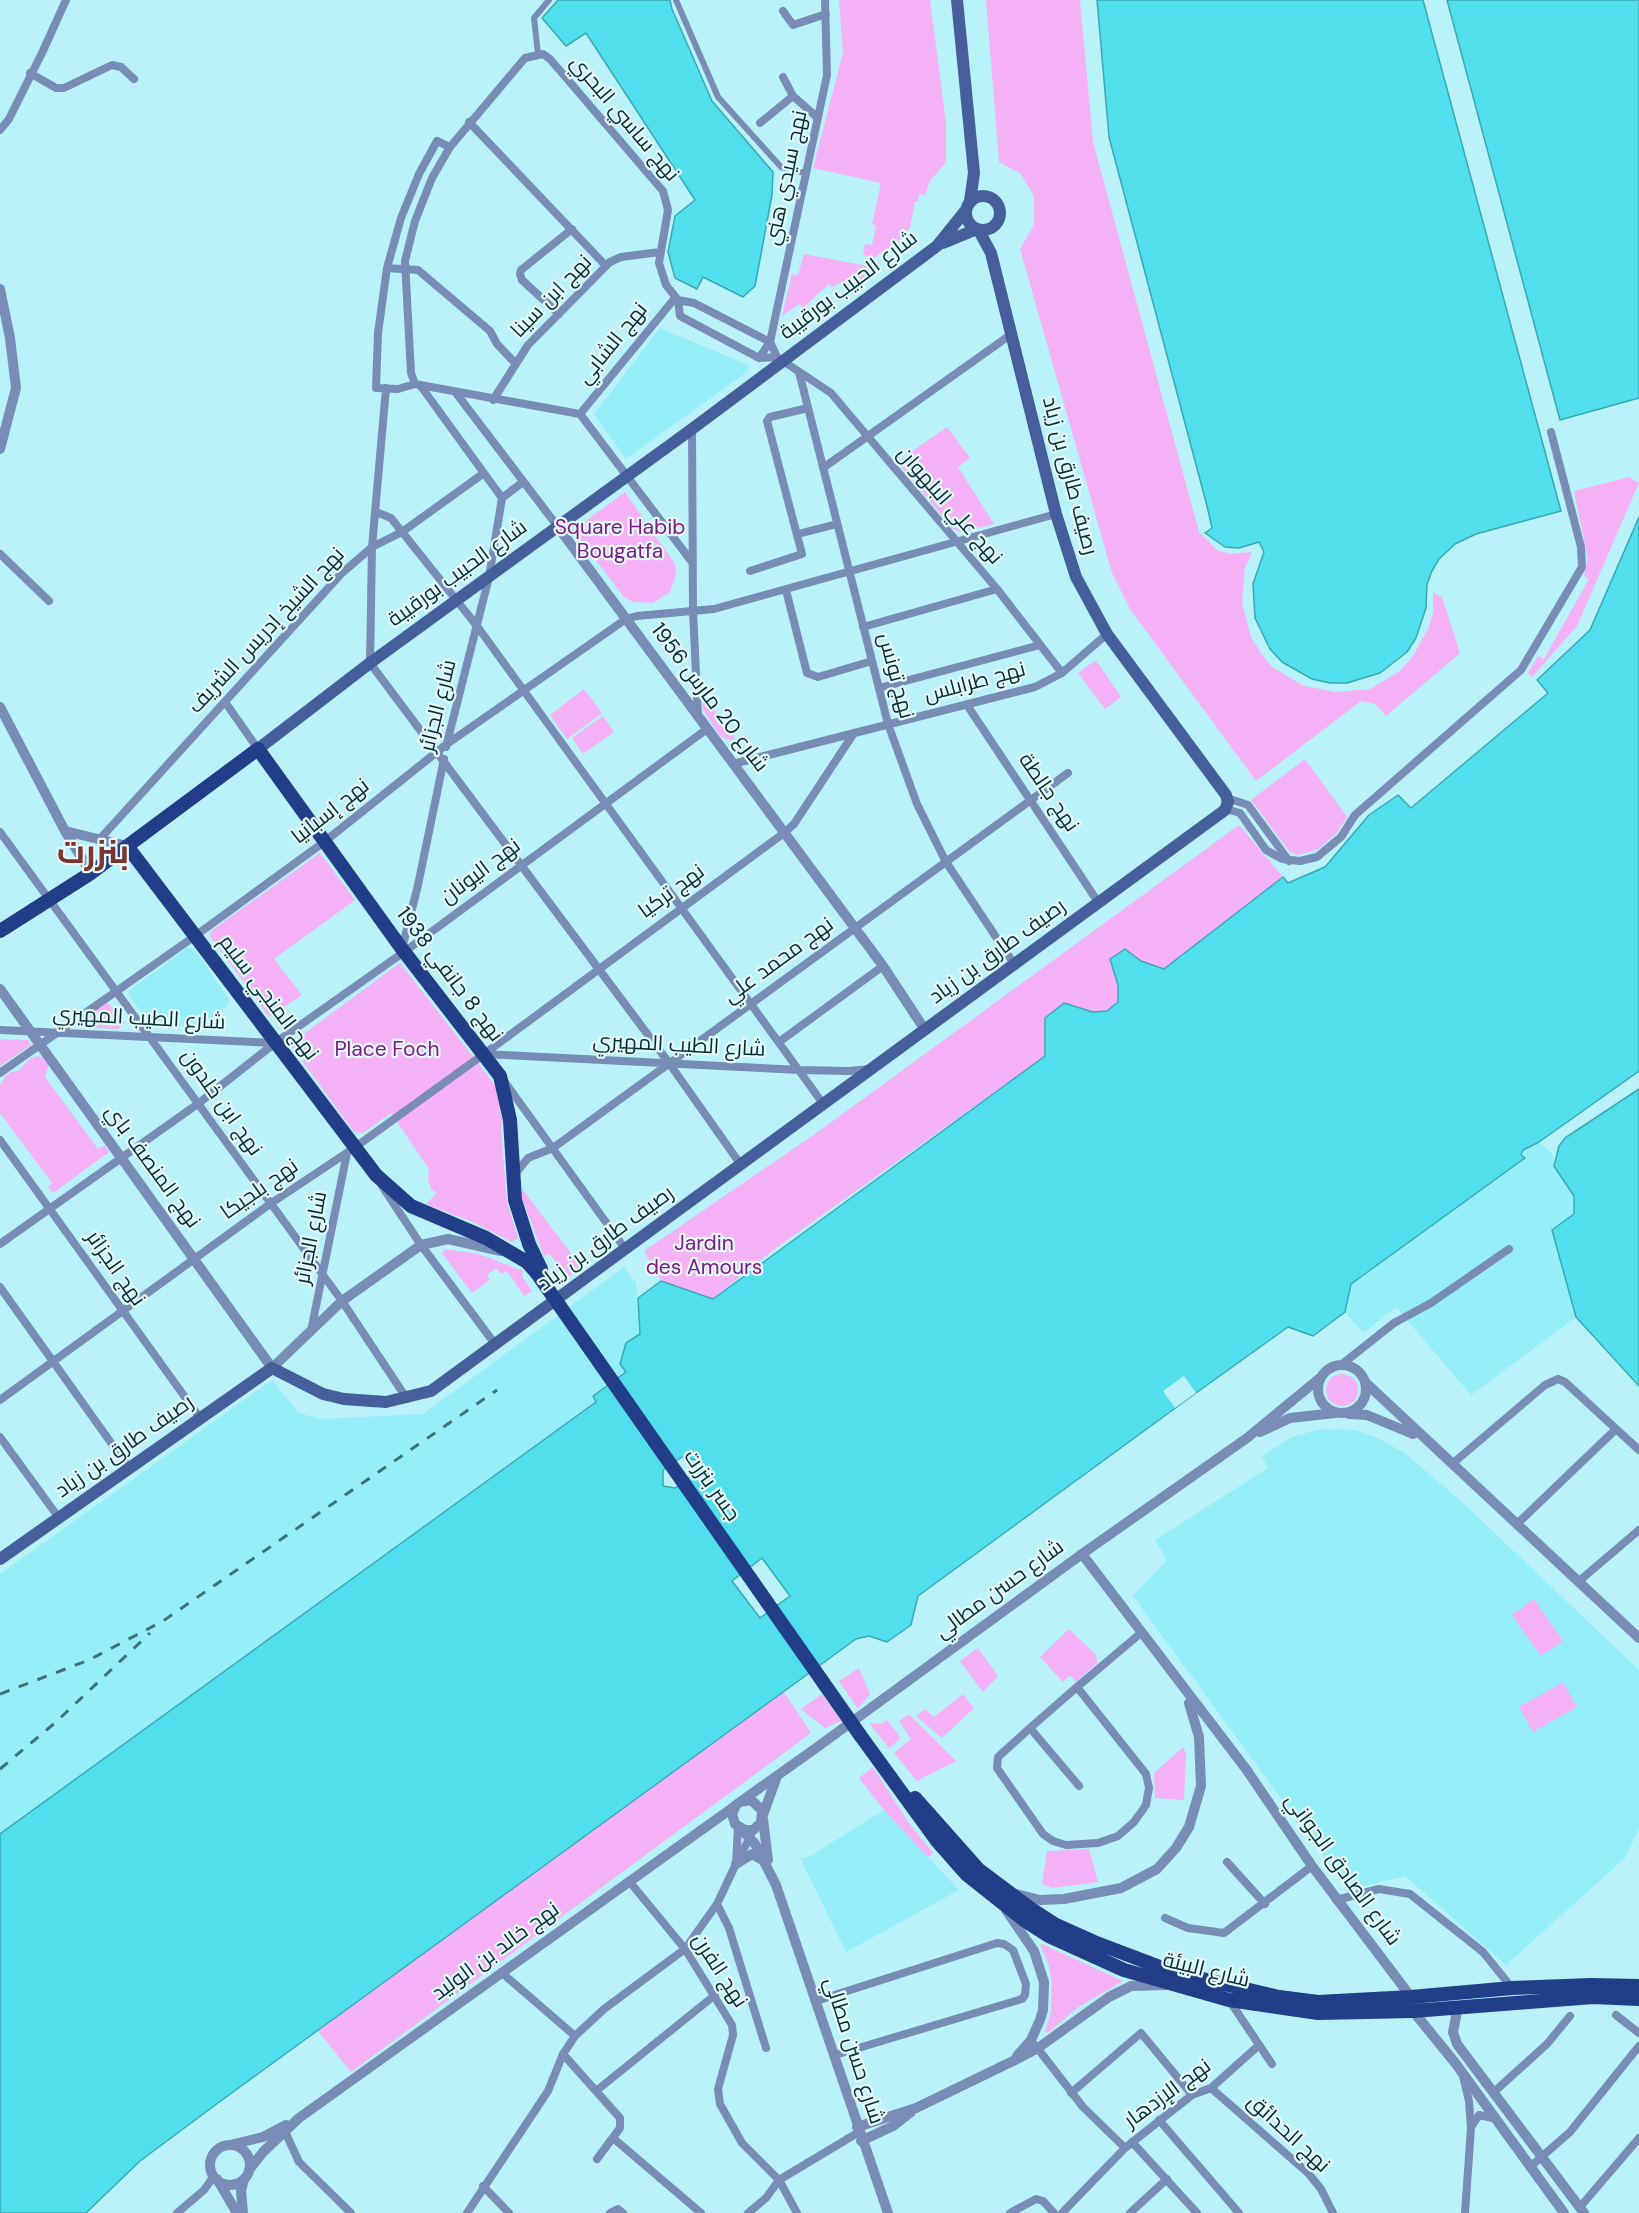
<!DOCTYPE html>
<meta charset="utf-8">
<style>
body{margin:0}
canvas{display:block;background:#b9f2f9}
</style>
<canvas width="1639" height="2213"></canvas>
<script>
const g = document.querySelector('canvas').getContext('2d');
g.lineJoin = 'round';
function paint(path, color) { g.fillStyle = color; g.fill(path, 'evenodd'); }
const poly = rows => new Path2D(rows.map(r => 'M' + r).join(''));
function strokePath(path, color, width, dash) { g.strokeStyle = color; g.lineWidth = width; g.lineCap = dash ? 'butt' : 'round'; g.setLineDash(dash || []); g.stroke(path); }
function write(font, color, halo, rows, align = 'center') {
  g.font = font + ' "DM Sans",Cairo,sans-serif'; g.lineWidth = 4.5; g.setLineDash([]); g.textBaseline = 'middle'; g.strokeStyle = halo; g.fillStyle = color; for (const [text, x, y, turn = 0] of rows) {
    g.save(); g.translate(x, y); g.rotate((+turn || 0) * Math.PI / 180); g.textAlign = isNaN(turn) ? turn : align; if (halo) g.strokeText(text, 0, 0); g.fillText(text, 0, 0); g.restore();
  }
}
paint(poly([
 [660,328,748,365,748,371,626,459,594,414],
 [187,948,194,949,229,999,228,1005,199,1027,150,1025,129,995,130,990],
 [1539,1142,1554,1156,1554,1166,1574,1196,1574,1214,1552,1230,1576,1317,1471,1395,1396,1307,1363,1333,1345,1312,1347,1291,1351,1284,1524,1159,1523,1150],
 [624,1267,636,1283,640,1334,626,1372,593,1396,597,1401,0,1834,0,1574,272,1380,299,1413,320,1419,423,1414],
 [1322,1429,1355,1430,1378,1438,1406,1454,1463,1503,1639,1670,1639,1829,1625,1858,1506,1965,1405,1876,1348,1890,1133,1596,1167,1560,1155,1540,1268,1468,1262,1456,1294,1436],
 [884,1810,959,1890,846,1952,800,1858,807,1858]
]), '#96eef9');
paint(poly([
 [839,0,930,0,946,123,946,162,930,181,925,195,919,194,918,201,915,201,910,228,899,240,874,258,863,255,865,244,872,245,876,226,872,224,881,183,813,168,843,53],
 [986,0,1080,0,1093,142,1199,532,1217,550,1230,554,1250,552,1252,554,1245,567,1242,603,1251,637,1261,653,1272,667,1304,686,1336,692,1370,689,1400,671,1413,656,1429,627,1433,612,1433,592,1442,597,1460,653,1386,716,1375,704,1361,701,1256,781,1130,609,1112,573,1020,249,1034,225,1034,196,1020,173,999,162],
 [804,254,883,269,850,294,840,283,832,287,829,284,803,308,799,304,782,316,792,274,798,275],
 [947,427,970,458,958,467,994,524,961,532,953,529,897,462],
 [1629,477,1639,483,1577,626,1532,677,1528,673,1538,656,1544,659,1589,579,1584,576,1588,558,1574,491],
 [625,492,675,564,676,574,670,592,653,603,633,602,624,597,573,530],
 [1096,660,1121,697,1105,709,1078,673],
 [584,689,602,713,567,739,550,715],
 [707,700,735,737,732,741,720,736,703,710,702,704],
 [603,716,614,732,583,754,572,738],
 [1305,759,1347,817,1336,834,1318,849,1298,855,1289,851,1251,800],
 [1239,825,1283,877,1164,969,1141,961,1125,949,1111,959,1118,985,1119,1002,1107,1011,1045,1018,1045,1056,776,1248,712,1299,661,1281,644,1251,815,1134],
 [320,853,355,900,274,959,302,995,269,1017,210,936,211,931],
 [400,963,498,1089,501,1098,500,1115,503,1119,501,1128,507,1203,518,1238,512,1242,475,1223,426,1204,437,1193,432,1190,428,1180,429,1169,391,1113,363,1133,354,1132,290,1044],
 [107,1002,125,1023,118,1029,79,1027,86,1014],
 [0,1039,28,1040,31,1045,0,1066],
 [37,1056,44,1058,49,1064,45,1077,98,1149,105,1145,109,1152,53,1193,48,1187,52,1183,0,1113,0,1085,5,1077,11,1072,18,1071,30,1059],
 [523,1190,582,1268,567,1278,550,1254,544,1256,520,1193],
 [445,1249,479,1254,523,1271,522,1276,532,1291,524,1296,507,1271,501,1274,496,1268,487,1275,490,1280,472,1293,442,1253],
 '1326 1390a16 16 0 1 1 32 0a16 16 0 1 1-32 0Z',
 [1534,1599,1563,1641,1541,1656,1512,1615],
 [1069,1629,1096,1655,1097,1663,1076,1682,1070,1675,1063,1682,1040,1657],
 [978,1648,998,1676,983,1692,960,1661],
 [859,1668,870,1694,858,1709,839,1681],
 [1563,1682,1577,1707,1533,1732,1519,1707],
 [784,1692,811,1733,351,2072,318,2031,466,1920],
 [822,1694,841,1721,825,1728,801,1709],
 [963,1694,974,1708,942,1738,916,1716,925,1709,934,1717],
 [909,1714,956,1761,917,1781,894,1753,911,1739,899,1721],
 [887,1720,901,1738,889,1748,869,1723,880,1724],
 [1183,1747,1186,1753,1184,1800,1155,1798,1154,1773],
 [873,1767,909,1823,933,1853,928,1857,884,1810,859,1778],
 [1089,1849,1098,1882,1052,1888,1042,1884,1047,1851],
 [1042,1944,1123,1981,1077,2008,1048,2033,1045,2032,1051,2011,1052,1983,1048,1962,1040,1945]
]), '#f5b2f7');
const water = poly([
 [558,0,670,0,672,9,712,101,773,172,772,195,755,286,743,297,703,277,697,289,675,278,668,252,675,216,695,200,586,33,566,46,542,18,558,0],
 [1097,0,1423,0,1561,511,1476,534,1455,544,1439,559,1432,571,1427,584,1426,608,1416,638,1407,652,1380,673,1347,683,1330,683,1312,679,1282,662,1270,649,1255,618,1253,584,1264,552,1259,542,1239,548,1225,547,1205,533,1212,528,1207,506,1109,137,1097,0],
 [1447,0,1639,0,1639,398,1560,420,1447,0],
 [1639,517,1639,1071,1539,1142,1523,1150,1521,1155,1525,1158,1351,1284,1345,1312,1313,1336,1288,1327,1196,1393,918,1596,911,1625,887,1642,869,1636,856,1639,222,2100,140,2161,86,2213,0,2213,0,1834,596,1402,593,1396,626,1372,620,1364,626,1343,640,1334,638,1298,661,1281,713,1299,1045,1056,1045,1018,1064,1003,1093,1012,1107,1011,1118,1002,1118,985,1110,959,1125,949,1141,961,1164,969,1283,877,1288,883,1325,867,1369,815,1398,795,1411,808,1548,693,1537,680,1590,630,1639,517],
 [682,1457,696,1460,695,1473,675,1488,663,1486,663,1470,682,1457],
 [762,1558,790,1596,760,1618,732,1581,762,1558],
 [1639,1089,1639,1386,1576,1317,1552,1230,1574,1214,1574,1196,1554,1166,1559,1146,1565,1138,1639,1089]
]);
paint(water, '#51deed');
strokePath(water, '#39a9b5', 1.5);
paint(poly([
 [1184,1376,1196,1393,1175,1408,1163,1391]
]), '#b9f2f9');
strokePath(poly([
 [676,0,718,97,781,167,805,173],
 [538,54,534,18,549,0]
]), '#798cb6', 6);
strokePath(poly([
 [783,11,793,25,826,14],
 [30,73,56,88,64,88,112,65,121,67,134,79],
 [783,77,793,96,818,118],
 [469,122,606,266],
 [760,123,793,96],
 [0,130,9,119,42,53,66,0],
 [387,268,418,270,490,331,497,344,516,364],
 [678,300,680,316,759,358,777,357],
 [678,300,694,303,770,342,777,357],
 [559,314,522,280,520,274,521,270,572,229],
 [777,357,831,393,997,589,1062,673],
 [759,358,770,342,827,75,825,0],
 [799,372,888,724,917,804,946,862,1014,964],
 [415,384,398,389,376,388,378,333,387,268,401,218,419,174,437,141,450,147],
 [420,385,502,498],
 [386,388,372,547,370,663,669,1063,741,1165],
 [456,393,558,527],
 [493,400,528,345,610,262,621,257,660,252],
 [580,414,420,385,415,384,411,373,405,261,415,221,432,178,450,147,525,58,543,54,550,59,663,191,668,210,659,263,666,285,678,300],
 [580,414,692,562],
 [580,414,675,298],
 [692,429,693,611,698,716],
 [823,468,1013,333],
 [376,512,391,518,477,626,824,1105],
 [798,534,837,524],
 [0,554,49,601],
 [750,571,802,554,767,421,770,417,808,408],
 [786,590,807,673,818,677,872,661],
 [863,627,997,589],
 [879,688,1040,645],
 [225,702,258,749],
 [967,705,1098,902],
 [446,747,489,577,502,498,523,482],
 [733,764,1035,687,1062,673,1107,634],
 [1227,798,1248,805,1289,861],
 [1226,809,1240,813,1266,850,1282,859,1300,861,1317,857,1341,837,1355,815,1521,670,1582,567,1581,547,1551,432],
 [0,832,342,1301,407,1399],
 [99,840,341,574,372,547,402,532,484,473],
 [402,949,418,885,444,759],
 [0,1030,275,1043],
 [779,1042,883,966],
 [484,1054,800,1070,849,1071,869,1069],
 [0,1073,195,936,324,842,447,744,626,619,637,616,714,609,1056,514],
 [504,1081,626,1250],
 [0,1140,200,1418],
 [515,1174,528,1158,553,1148,1068,773],
 [382,1186,421,1245,495,1344],
 [0,1244,199,1103,275,1043,404,952,707,729],
 [0,1287,129,1468],
 [311,1331,347,1153],
 [1341,1365,1394,1323,1431,1303,1509,1249],
 [0,1400,270,1204,354,1148,484,1054,784,833,794,824,854,733],
 [0,1437,59,1518],
 [1452,1464,1545,1385,1558,1379,1565,1382,1639,1450],
 [1517,1524,1615,1430],
 [1578,1582,1639,1530],
 [1077,1687,1146,1774,1149,1788,1146,1805,1134,1822,1118,1836,1098,1843,1066,1845,1053,1841,1043,1834,997,1768,998,1757,1030,1728,1077,1687,1142,1632],
 [1030,1728,1079,1786],
 [738,1827,736,1864,751,1835],
 [1227,1862,1265,1904],
 [629,1881,685,1949,732,2025,733,2035,718,2089,720,2104,742,2143,779,2180,797,2213],
 [1336,1900,1379,1889,1410,1894,1483,1952,1512,1988],
 [717,1904,729,1928,766,2048],
 [1165,1918,1188,1928,1224,1933,1312,1866],
 [501,1972,575,2036],
 [1229,2000,1272,2064],
 [816,2001,997,1943,1004,1944,1013,1950,1026,1984,1025,1995,1022,1999,835,2055],
 [1616,2015,1639,2033],
 [1035,2045,1083,2107,1125,2148,1192,2095,1211,2088,1258,2046],
 [563,2054,620,2118,620,2128,597,2159],
 [1463,2076,1469,2101,1471,2128,1465,2213],
 [1211,2088,1308,2173,1321,2189,1333,2213],
 [596,2091,715,1995],
 [1494,2092,1547,2044,1570,2016],
 [1071,2093,1141,2033,1192,2095],
 [1159,2120,1239,2213],
 [283,2127,299,2162,351,2213],
 [1471,2127,1479,2115,1493,2118],
 [613,2138,701,2213],
 [1132,2142,1197,2213],
 [1530,2167,1570,2132,1639,2046],
 [483,2186,509,2213],
 [1580,2207,1639,2138],
 [177,2213,204,2190,214,2176],
 [467,2213,548,2091,563,2054,575,2036,604,2009,685,1949,717,1904,736,1864],
 [610,2213,618,2209,623,2213],
 [748,2213,766,2198,779,2180,859,2132],
 [1010,2213,1036,2199,1043,2201,1054,2213],
 [1062,2213,1125,2148],
 [1130,2213,1167,2179]
]), '#798cb6', 8);
strokePath(poly([
 [0,289,10,338,16,388,0,449],
 [558,527,883,966,925,1030],
 [0,707,65,831,91,873],
 [65,831,127,846],
 [0,989,272,1368,342,1301,421,1245,448,1239,501,1251],
 '1318 1389a24 24 0 1 1 48 0a24 24 0 1 1-48 0Z',
 [1366,1383,1639,1638],
 [1349,1414,1367,1415,1413,1434],
 [1260,1432,1290,1418,1335,1413],
 [1082,1554,1246,1769,1312,1866,1411,1997,1413,2011,1456,2064,1564,2213],
 [740,1802,751,1800,762,1810,761,1823,753,1830,745,1830,735,1824,732,1814,736,1805,740,1802,816,1748,1082,1554,1247,1438,1321,1377],
 [763,1815,777,1776],
 [763,1819,768,1860],
 [741,1829,755,1844,776,1885,888,2213],
 [736,1864,752,1854,764,1861],
 [1016,1894,1040,1900,1064,1899,1121,1888,1157,1869,1176,1848,1189,1827,1201,1786,1199,1737,1189,1703],
 [1006,1910,1034,1951,1044,1982,1043,2010,1040,2020,1031,2040,1017,2056],
 [1458,2006,1453,2032,1457,2044,1584,2213],
 [857,2127,916,2108,1013,2061,1038,2048,1109,1997,1131,1986,1165,1985],
 [861,2141,893,2126,911,2112],
 [230,2145,263,2137,286,2125],
 '210 2165a20 20 0 1 1 40 0a20 20 0 1 1-40 0Z',
 [249,2170,263,2152,299,2118,735,1806],
 [217,2179,237,2213],
 [243,2213,241,2191,244,2179]
]), '#798cb6', 10);
strokePath(poly([
 [957,0,974,173,970,201],
 '966 213a17 17 0 1 1 34 0a17 17 0 1 1-34 0Z',
 [943,243,977,229],
 [258,749,370,663,692,429,937,246,966,210],
 [0,1559,272,1368,323,1394,344,1399,386,1402,431,1391,1225,810,1228,802,1226,795,1107,634,1076,577,1056,514,991,253,978,229]
]), '#465f9c', 12);
strokePath(poly([
 [127,846,376,1175,411,1206,486,1238,527,1262,536,1272],
 [0,931,91,873,258,749,402,949,500,1076,510,1120,515,1200,529,1244,541,1269],
 [860,1735,937,1841,966,1874,1024,1920,1049,1936,1124,1970,1229,2000,1318,2013,1413,2011,1593,1997,1639,1999],
 [915,1798,978,1869,1030,1908,1056,1925,1094,1942,1173,1972,1279,1997,1318,2002,1411,1997,1512,1988,1591,1985,1639,1986]
]), '#233e88', 14);
strokePath(poly([
 [0,1694,89,1660,163,1621,497,1390],
 [0,1769,56,1722,150,1633]
]), '#407177', 3, [10, 10]);
strokePath(poly([
 [536,1272,860,1735]
]), '#233e88', 14);
write('21px', '#002d32', '#e5f8fa', [
 ["نهج ساسي البحري",624,119,50],
 ["نهج سيدي هني",787,178,-78],
 ["شارع الحبيب بورقيبة",849,286,-37],
 ["نهج ابن سينا",552,297,-46],
 ["نهج الشابي",613,344,-51],
 ["رصيف طارق بن زياد",1069,476,75],
 ["نهج علي البلهوان",949,506,49],
 ["شارع الحبيب بورقيبة",458,574,-36],
 ["نهج الشيخ إدريس الشريف",267,631,-47],
 ["نهج تونس",895,676,75],
 ["نهج طرابلس",975,683,-15],
 ["شارع 20 مارس 1956",709,698,53],
 ["شارع الجزائر",439,706,-76],
 ["نهج جالطة",1048,793,56],
 ["نهج إسبانيا",331,812,-38],
 ["نهج اليونان",481,872,-37],
 ["نهج تركيا",672,892,-36],
 ["رصيف طارق بن زياد",998,952,-36],
 ["نهج محمد علي",779,961,-36],
 ["نهج 8 جانفي 1938",449,975,53],
 ["نهج المنجي سليم",268,998,53],
 ["شارع الطيب المهيري",139,1019,3],
 ["شارع الطيب المهيري",679,1046,3],
 ["نهج ابن خلدون",221,1103,55],
 ["نهج المنصف باي",152,1167,54],
 ["نهج بلجيكا",260,1190,-35],
 ["شارع الجزائر",312,1238,-79],
 ["رصيف طارق بن زياد",606,1239,-36],
 ["نهج الجزائر",115,1269,55],
 ["رصيف طارق بن زياد",125,1447,-35],
 ["جسر بنزرت",711,1486,55],
 ["شارع حسن مطالي",1000,1590,-36],
 ["شارع الصادق الجواني",1342,1870,54],
 ["نهج خالد بن الوليد",496,1952,-36],
 ["نهج الفرن",719,1971,57],
 ["شارع البيئة",1206,1971,14],
 ["شارع حسن مطالي",853,2051,72],
 ["نهج الإزدهار",1168,2094,-36],
 ["نهج الحدائق",1288,2134,43]
]);
write('21px', '#7f1a85', '#e5f8fa', [
 ["Square Habib",620,528],
 ["Bougatfa",620,552],
 ["Place Foch",387,1050],
 ["Jardin",704,1244],
 ["des Amours",704,1268]
]);
write('bold 33px', '#7b3430', '#e5f8fa', [
 ["بنزرت",93,854]
]);
</script>
